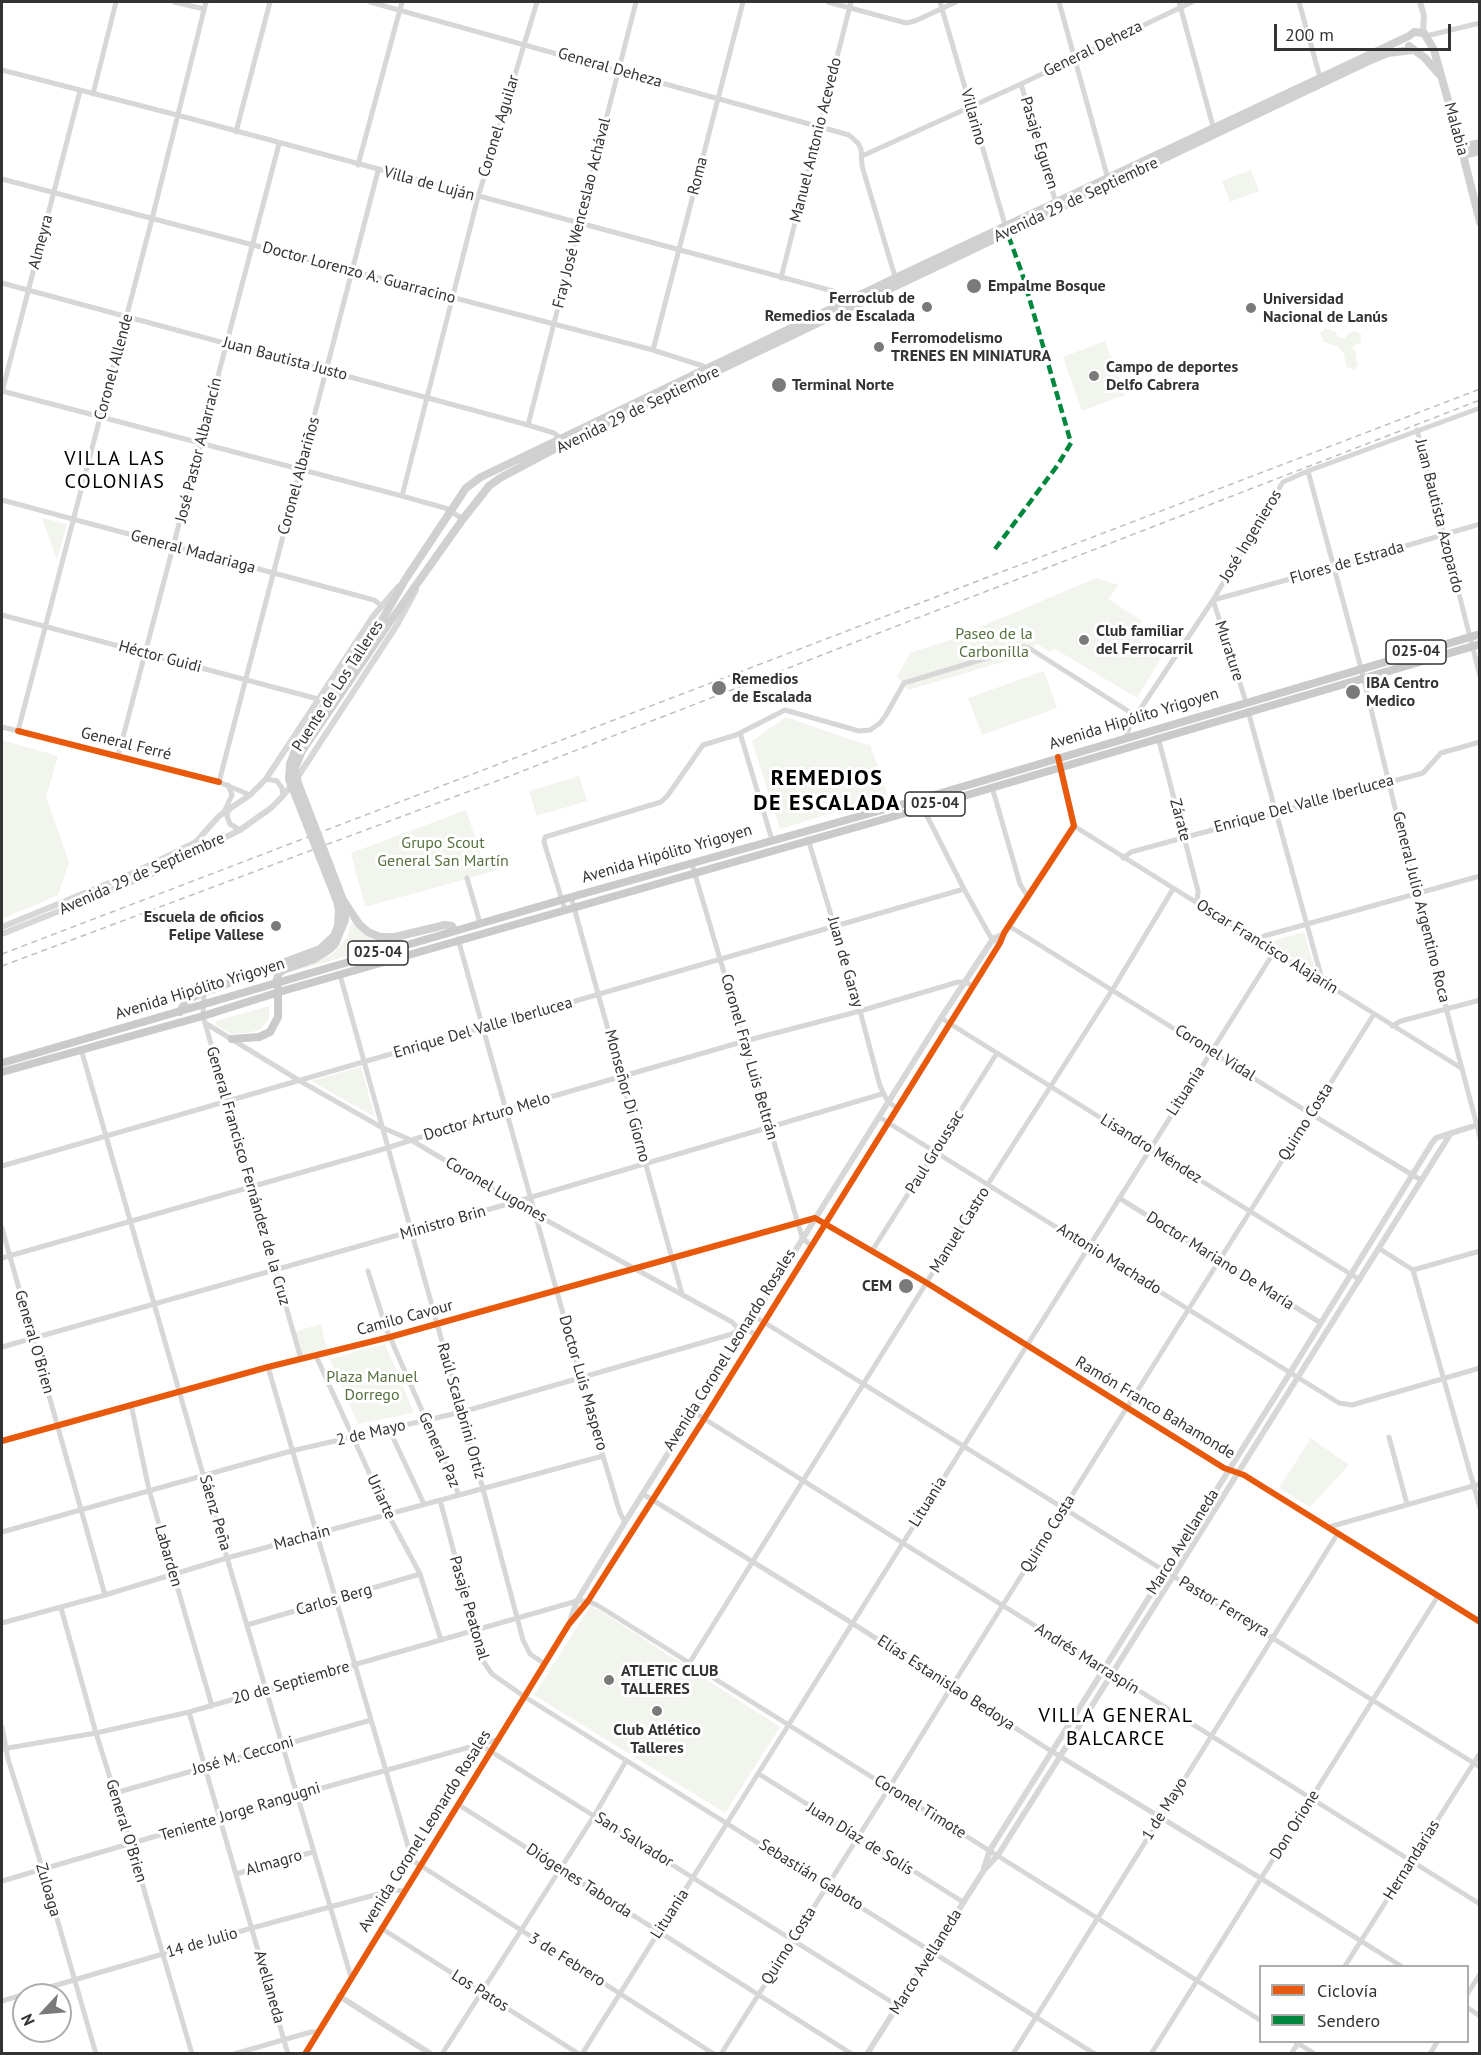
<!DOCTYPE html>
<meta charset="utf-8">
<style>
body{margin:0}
#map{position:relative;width:1481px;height:2055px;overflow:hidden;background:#fff;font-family:"PT Sans",sans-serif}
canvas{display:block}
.frame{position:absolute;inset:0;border:3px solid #333;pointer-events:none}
.legend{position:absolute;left:1259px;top:1965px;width:210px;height:78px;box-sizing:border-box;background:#fff;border:2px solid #adadad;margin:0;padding:8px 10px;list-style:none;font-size:18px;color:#333}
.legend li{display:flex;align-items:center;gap:12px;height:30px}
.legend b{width:30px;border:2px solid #adadad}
.north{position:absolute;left:12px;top:1983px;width:60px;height:60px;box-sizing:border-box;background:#fff;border:2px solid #adadad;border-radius:50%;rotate:244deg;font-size:16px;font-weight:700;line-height:24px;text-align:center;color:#333}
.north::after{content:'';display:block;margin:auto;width:21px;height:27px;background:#7a7a7a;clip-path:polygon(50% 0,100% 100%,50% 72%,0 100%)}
.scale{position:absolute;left:1274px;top:24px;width:177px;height:27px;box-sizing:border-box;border:3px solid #333;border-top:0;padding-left:8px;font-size:18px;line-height:21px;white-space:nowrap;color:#333;-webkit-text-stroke:4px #fff;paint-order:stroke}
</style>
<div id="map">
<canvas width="1481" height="2055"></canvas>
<div class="frame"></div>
<ul class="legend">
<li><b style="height:8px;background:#e8590c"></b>Ciclovía</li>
<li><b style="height:8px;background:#00873e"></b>Sendero</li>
</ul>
<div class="north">N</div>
<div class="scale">200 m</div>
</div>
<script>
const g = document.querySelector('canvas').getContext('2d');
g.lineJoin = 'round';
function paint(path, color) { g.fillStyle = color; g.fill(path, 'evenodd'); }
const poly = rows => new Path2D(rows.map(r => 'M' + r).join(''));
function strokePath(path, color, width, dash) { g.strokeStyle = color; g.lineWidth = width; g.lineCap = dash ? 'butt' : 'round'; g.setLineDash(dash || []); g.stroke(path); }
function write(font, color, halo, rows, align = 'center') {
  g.font = font + ' "PT Sans",sans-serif'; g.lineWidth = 6; g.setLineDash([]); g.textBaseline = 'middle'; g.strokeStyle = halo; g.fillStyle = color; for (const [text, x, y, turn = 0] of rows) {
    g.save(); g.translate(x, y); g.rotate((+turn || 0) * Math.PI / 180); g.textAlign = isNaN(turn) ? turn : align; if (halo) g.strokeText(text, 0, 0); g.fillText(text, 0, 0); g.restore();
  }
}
paint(poly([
 [1251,170,1259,191,1230,202,1222,181],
 [1325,328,1335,331,1338,337,1345,338,1348,334,1355,331,1361,334,1361,342,1350,348,1353,347,1357,354,1355,357,1358,365,1354,370,1346,366,1344,353,1337,346,1324,342,1320,333],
 [1105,341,1125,395,1082,411,1063,357],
 [42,518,67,524,57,560],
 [1096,578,1119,585,1108,599,1142,621,1133,636,1163,655,1137,698,1055,649,1049,652,1037,644,1026,655,908,690,897,676,910,653,947,641],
 [1044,671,1057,708,982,735,968,698],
 [786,717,867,745,870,744,888,796,780,829,752,741],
 [2,740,58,756,46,797,69,862,58,895,2,919],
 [579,776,587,801,537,816,529,791],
 [466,810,482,858,504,853,509,867,365,907,351,853],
 [352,922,369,936,382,941,389,941,423,934,288,973,333,954,347,937],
 [1304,932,1316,973,1268,942],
 [269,1006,269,1018,260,1030,246,1033,231,1034,216,1025,216,1021],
 [361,1067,375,1117,311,1081],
 [321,1324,327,1350,302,1356,294,1332],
 [385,1344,414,1413,358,1424,330,1359],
 [1311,1438,1349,1465,1310,1507,1279,1488],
 [591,1605,780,1727,725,1813,534,1695]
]), '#f1f5ed');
strokePath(poly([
 [174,2,204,9],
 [370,2,849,135,858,143,861,149,862,166,896,280],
 [828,2,906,23,915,21,956,2],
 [940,2,1006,228],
 [1059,2,1108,179],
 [1179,2,1214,130],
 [1299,2,1321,81],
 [1426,36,1480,23],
 [2,70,177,115,833,291,843,298,847,304],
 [1021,84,1056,203],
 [93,94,116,2],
 [236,132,270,2],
 [862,156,1021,84,1192,2],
 [358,165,402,2],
 [2,179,653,350,703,366,708,371],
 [781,278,851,2],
 [2,283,528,425,554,433,562,440],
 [653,350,743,2],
 [2,391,402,496,445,508,463,519],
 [2,392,80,91],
 [528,425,636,2],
 [1417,430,1480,676],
 [1308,471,1361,668,1416,894,1480,1137],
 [402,496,478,197,537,2],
 [2,500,374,600,382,606],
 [1213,600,1334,567,1480,524],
 [1213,600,1246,702],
 [2,615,318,699],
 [1248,711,1323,983],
 [2,727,18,731,152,219,206,2],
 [740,733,772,840],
 [1126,737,1131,723,1213,600,1283,482,1308,471,1480,408],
 [1158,737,1198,891,1197,904],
 [118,756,279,144],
 [266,779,277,781,282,788,283,796],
 [992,787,1020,884,1028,897],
 [250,795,219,782,378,171],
 [229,808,227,816,230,824,240,830],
 [923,808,964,889,990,936,996,941],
 [224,812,232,795,228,785],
 [1074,826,1461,1068],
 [808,839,860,1011,880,1086,888,1102,897,1108],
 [1123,858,1131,852,1423,773,1441,753,1480,742],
 [692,864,802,1237,811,1246],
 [467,878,480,923],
 [571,897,682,1294],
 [565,910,544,842,545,837,661,802,668,795,703,745,736,735,785,710,859,731,870,730,880,723,886,715,904,683,1023,647,1029,648,1136,716],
 [1009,926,1311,1114,1421,1180],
 [458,939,603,1456,620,1513,625,1522],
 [1256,941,1264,936,1480,876],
 [340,975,483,1489,523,1640,530,1654,545,1664],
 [204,992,203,1016,301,1359],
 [941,1018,1360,1280],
 [205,1023,300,1081,381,1127,411,1140,535,1214,732,1322,739,1329,746,1329,756,1335],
 [1392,1026,1401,1021,1480,1000],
 [81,1049,227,1558,351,1977],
 [879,1117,1339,1403,1352,1405,1480,1368],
 [2,1166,964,889],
 [1119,1198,1321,1323],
 [2,1228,105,1595],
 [1380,1249,1413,1270,1480,1251],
 [872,1251,997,1053],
 [2,1258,387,1148,505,1110,745,1041,860,1011,958,982,965,982,973,986],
 [1413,1270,1480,1508],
 [368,1271,386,1328,459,1495],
 [754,1316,1480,1767],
 [2,1347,515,1202,882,1094],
 [316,1356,388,1514,420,1574,441,1640],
 [268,1367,412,1860,714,2054],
 [131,1404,149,1490,212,1706],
 [695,1413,1480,1904],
 [389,1429,424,1504],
 [1389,1437,1407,1504],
 [2,1441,268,1367,390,1337,815,1218],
 [643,1494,852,1623,1051,1751,1262,1879,1401,1966],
 [440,1500,483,1661,492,1674,525,1697,1095,2054],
 [1329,1527,1480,1484],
 [2,1532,291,1451,462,1412,732,1334,739,1329],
 [61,1608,96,1733,131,1845,192,2054],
 [2,1623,105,1595,227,1558,603,1456],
 [247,1625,420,1574],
 [690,1662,988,1184,1113,989,1173,889],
 [189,1712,288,2054],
 [2,1727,8,1759,43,1870,96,2054],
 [479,1744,898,2006],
 [2,1749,96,1733,189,1712,577,1601,588,1601,597,1605,1260,2020],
 [759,1774,963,1902],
 [115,1793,371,1720],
 [459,1805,852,2054],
 [236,1874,313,1852],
 [2,1881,297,1795,499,1739],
 [381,1928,579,2054],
 [1345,1966,1480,1753],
 [1468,1993,1480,1974],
 [2,2001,252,1928,393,1890,404,1891],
 [1468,2008,1480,2016],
 [1296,2042,1315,2054],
 [234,2054,311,2032,318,2032],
 [442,2054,594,1816,626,1761],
 [582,2054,1274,952],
 [721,2054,889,1788,952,1686,1374,1014],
 [1013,2054,1338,1533],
 [1151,2054,1438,1596],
 [1291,2054,1299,2042],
 [1430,2054,1437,2042]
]), '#d7d7d7', 5);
strokePath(poly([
 [1420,2,1424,16,1423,32],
 [2,927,136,872,196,842,219,816,250,795,266,779,374,615,398,587],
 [2,934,151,874,240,830,271,808,283,796,299,775,397,625,416,590],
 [815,1218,927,1283,1224,1468,1244,1475,1480,1622],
 [571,1618,577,1601,625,1522,941,1018,993,939,1004,934],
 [984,1868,990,1850,1290,1373,1432,1143,1436,1138,1480,1124],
 [339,1996,431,2054],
 [305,2054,569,1624,588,1601,704,1419,1000,943,1004,933,1074,826,1058,757],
 [867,2054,984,1870,998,1855,1061,1755,1451,1133]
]), '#d7d7d7', 6);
strokePath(poly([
 [1409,46,1425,58,1439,74],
 [1461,147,1480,143],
 [1463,155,1480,151],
 [382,620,405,580,466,488,481,477,895,278,1409,36,1414,32,1424,33,1434,50,1461,147,1480,222],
 [387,626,463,519,489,486,500,478,564,444,1371,60,1388,53,1412,50],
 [343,900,359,924,368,932,380,937,395,937,445,925,452,926,455,931],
 [276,982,279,973,283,970,314,959,330,949,335,944,345,920,344,904],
 [180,1012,185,1002,197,995,320,949,334,936,338,926,339,910,337,901]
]), '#d0d0d0', 8);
strokePath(poly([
 [232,1039,259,1037,270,1032,278,1017,278,989],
 [2,1063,575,896,914,801,1480,634],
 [2,1072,203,1016,279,992,923,808,1480,644]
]), '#cacaca', 8);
strokePath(poly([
 [2,954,1480,389],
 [2,966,502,779,1480,400]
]), '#bebebe', 1.5, [6, 4.5]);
strokePath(poly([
 [343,900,298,783,295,768,302,751,387,626],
 [337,901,289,779,290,764,297,746,382,620]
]), '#d0d0d0', 8);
strokePath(poly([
 [995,549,1057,466,1071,443,1022,273,1007,232]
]), '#00873e', 4.5, [9, 4.5]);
strokePath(poly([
 [18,731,219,782],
 [2,1441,268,1367,390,1337,815,1218,927,1283,1224,1468,1244,1475,1480,1622],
 [305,2054,569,1624,588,1601,704,1419,1000,943,1004,933,1074,826,1058,757]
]), '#e8590c', 6);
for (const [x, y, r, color] of [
 [974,286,8,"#7a7a7a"],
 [927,307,6,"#7a7a7a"],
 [1251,308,6,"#7a7a7a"],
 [879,347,6,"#7a7a7a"],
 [1094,376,6,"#7a7a7a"],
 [779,385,8,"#7a7a7a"],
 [1084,640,6,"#7a7a7a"],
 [719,688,8,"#7a7a7a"],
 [1353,692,8,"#7a7a7a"],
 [276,926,6,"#7a7a7a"],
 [906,1286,8,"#7a7a7a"],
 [609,1680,6,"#7a7a7a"],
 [657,1711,6,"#7a7a7a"]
]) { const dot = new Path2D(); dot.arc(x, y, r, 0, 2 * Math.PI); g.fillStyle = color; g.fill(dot); strokePath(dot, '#fff', 2); }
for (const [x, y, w] of [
 [1416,652,60],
 [935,804,60],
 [378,953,60]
]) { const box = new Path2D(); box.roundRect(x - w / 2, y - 12, w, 24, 4.5); g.fillStyle = '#fff'; g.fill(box); strokePath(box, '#333', 1.5); }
write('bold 15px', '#333', null, [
 ["025-04",1416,652],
 ["025-04",935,804],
 ["025-04",378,953]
]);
write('16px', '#333', '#fff', [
 ["General Deheza",1093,49,-26],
 ["General Deheza",610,68,16],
 ["Villarino",973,117,74],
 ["Coronel Aguilar",499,126,-73],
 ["Malabia",1456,129,75],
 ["Manuel Antonio Acevedo",816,140,-76],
 ["Pasaje Eguren",1039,143,73],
 ["Roma",698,176,-76],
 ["Villa de Luján",429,184,15],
 ["Avenida 29 de Septiembre",1076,200,-25],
 ["Fray José Wenceslao Achával",582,213,-76],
 ["Almeyra",41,242,-75],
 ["Doctor Lorenzo A. Guarracino",359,273,15],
 ["Juan Bautista Justo",285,359,15],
 ["Coronel Allende",114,367,-75],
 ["Avenida 29 de Septiembre",638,410,-26],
 ["José Pastor Albarracín",199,450,-76],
 ["Coronel Albariños",299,476,-75],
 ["Juan Bautista Azopardo",1439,516,76],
 ["José Ingenieros",1251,536,-59],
 ["General Madariaga",193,552,15],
 ["Flores de Estrada",1347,563,-16],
 ["Murature",1229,651,72],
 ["Héctor Guidi",160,657,15],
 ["Puente de Los Talleres",338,686,-57],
 ["Avenida Hipólito Yrigoyen",1134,719,-17],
 ["General Ferré",126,744,14],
 ["Enrique Del Valle Iberlucea",1304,804,-15],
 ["Zárate",1180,820,75],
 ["Avenida Hipólito Yrigoyen",667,854,-16],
 ["Avenida 29 de Septiembre",142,874,-24],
 ["General Julio Argentino Roca",1421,907,76],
 ["Oscar Francisco Alajarín",1267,947,32],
 ["Juan de Garay",845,962,74],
 ["Avenida Hipólito Yrigoyen",200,989,-17],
 ["Enrique Del Valle Iberlucea",483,1028,-16],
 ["Coronel Vidal",1215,1053,32],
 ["Coronel Fray Luis Beltrán",749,1057,74],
 ["Lituania",1186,1091,-57],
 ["Monseñor Di Giorno",627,1096,75],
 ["Doctor Arturo Melo",487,1117,-17],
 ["Quirno Costa",1306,1122,-58],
 ["Lisandro Méndez",1151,1149,32],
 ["Paul Groussac",935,1152,-58],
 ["General Francisco Fernández de la Cruz",248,1176,74],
 ["Coronel Lugones",496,1190,30],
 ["Ministro Brin",443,1223,-16],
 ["Manuel Castro",960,1230,-58],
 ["Antonio Machado",1109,1259,32],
 ["Doctor Mariano De María",1220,1261,32],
 ["Camilo Cavour",405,1318,-15],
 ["General O'Brien",34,1342,74],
 ["Avenida Coronel Leonardo Rosales",730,1350,-58],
 ["Doctor Luis Maspero",583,1383,74],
 ["Ramón Franco Bahamonde",1155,1408,31],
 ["Raúl Scalabrini Ortiz",461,1411,74],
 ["2 de Mayo",371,1433,-13],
 ["General Paz",439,1450,66],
 ["Uriarte",381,1497,65],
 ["Lituania",928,1502,-58],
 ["Sáenz Peña",215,1513,74],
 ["Quirno Costa",1048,1534,-58],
 ["Machain",302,1538,-15],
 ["Marco Avellaneda",1183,1542,-58],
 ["Labarden",168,1556,74],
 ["Carlos Berg",334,1600,-16],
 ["Pastor Ferreyra",1224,1607,31],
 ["Pasaje Peatonal",469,1608,74],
 ["Andrés Marraspín",1087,1659,32],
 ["20 de Septiembre",291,1683,-16],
 ["Elías Estanislao Bedoya",946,1683,33],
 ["José M. Cecconi",243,1756,-16],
 ["Coronel Timote",920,1807,32],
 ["1 de Mayo",1165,1809,-58],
 ["Teniente Jorge Rangugni",240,1812,-17],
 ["Don Orione",1295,1825,-58],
 ["General O'Brien",126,1831,73],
 ["Avenida Coronel Leonardo Rosales",425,1831,-58],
 ["Juan Díaz de Solís",860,1839,32],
 ["San Salvador",634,1840,32],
 ["Hernandarias",1412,1860,-58],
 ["Almagro",274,1863,-16],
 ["Sebastián Gaboto",811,1875,32],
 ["Diógenes Taborda",579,1881,33],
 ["Zuloaga",48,1890,74],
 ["Lituania",670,1914,-57],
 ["14 de Julio",202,1943,-16],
 ["Quirno Costa",789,1946,-58],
 ["3 de Febrero",567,1960,32],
 ["Marco Avellaneda",926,1962,-58],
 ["Avellaneda",269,1987,74],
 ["Los Patos",480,1991,32]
]);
write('bold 16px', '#333', '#fff', [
 ["Empalme Bosque",988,286],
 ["Ferroclub de",915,298,"right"],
 ["Remedios de Escalada",915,316,"right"],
 ["Universidad",1263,299],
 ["Nacional de Lanús",1263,317],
 ["Ferromodelismo",891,338],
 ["TRENES EN MINIATURA",891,356],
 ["Campo de deportes",1106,367],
 ["Delfo Cabrera",1106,385],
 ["Terminal Norte",792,385],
 ["Club familiar",1096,631],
 ["del Ferrocarril",1096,649],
 ["Remedios",732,679],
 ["de Escalada",732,697],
 ["IBA Centro",1366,683],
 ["Medico",1366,701],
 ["Escuela de oficios",264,917,"right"],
 ["Felipe Vallese",264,935,"right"],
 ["CEM",892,1286,"right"],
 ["ATLETIC CLUB",621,1671],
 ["TALLERES",621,1689],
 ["Club Atlético",657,1730,"center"],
 ["Talleres",657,1748,"center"]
], 'left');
write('16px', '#56703f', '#fff', [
 ["Paseo de la",994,634],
 ["Carbonilla",994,652],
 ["Grupo Scout",443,843],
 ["General San Martín",443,861],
 ["Plaza Manuel",372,1377],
 ["Dorrego",372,1395]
]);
g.letterSpacing = '1.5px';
write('20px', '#000', '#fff', [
 ["VILLA LAS",115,459],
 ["COLONIAS",115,482],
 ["VILLA GENERAL",1116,1716],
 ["BALCARCE",1116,1739]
]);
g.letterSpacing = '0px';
g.letterSpacing = '1.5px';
write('bold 22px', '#000', '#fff', [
 ["REMEDIOS",827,779],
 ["DE ESCALADA",827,804]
]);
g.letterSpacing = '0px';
</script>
